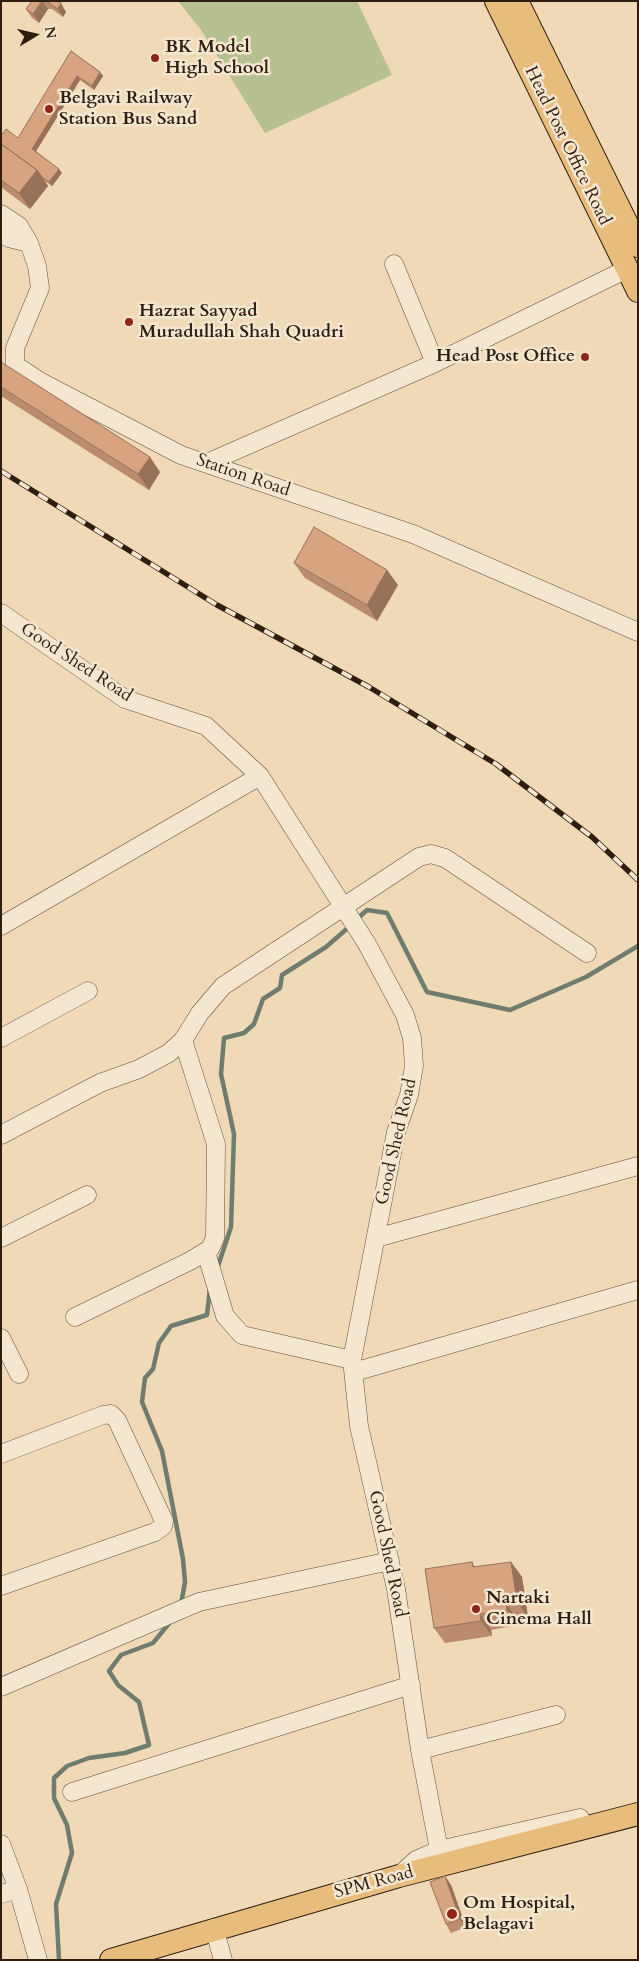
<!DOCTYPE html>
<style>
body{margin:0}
#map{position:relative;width:639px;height:1961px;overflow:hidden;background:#f0d9b6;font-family:Cardo,serif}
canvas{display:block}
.frame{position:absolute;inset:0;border:2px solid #2e1e12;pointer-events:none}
.north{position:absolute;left:10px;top:10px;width:50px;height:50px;-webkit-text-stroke:4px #f5e6d0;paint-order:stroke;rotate:81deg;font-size:14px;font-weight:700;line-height:20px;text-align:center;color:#2e1e12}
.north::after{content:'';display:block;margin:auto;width:18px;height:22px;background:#2e1e12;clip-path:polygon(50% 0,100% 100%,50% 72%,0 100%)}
</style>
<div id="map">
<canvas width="639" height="1961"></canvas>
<div class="frame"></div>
<div class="north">N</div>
</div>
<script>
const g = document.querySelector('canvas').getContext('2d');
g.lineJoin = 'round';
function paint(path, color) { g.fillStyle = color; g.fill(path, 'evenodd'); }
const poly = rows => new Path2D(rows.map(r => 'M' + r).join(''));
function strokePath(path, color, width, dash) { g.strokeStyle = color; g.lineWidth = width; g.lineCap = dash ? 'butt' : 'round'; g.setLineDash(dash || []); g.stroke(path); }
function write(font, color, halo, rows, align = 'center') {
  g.font = font + ' Cardo,serif'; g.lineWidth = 5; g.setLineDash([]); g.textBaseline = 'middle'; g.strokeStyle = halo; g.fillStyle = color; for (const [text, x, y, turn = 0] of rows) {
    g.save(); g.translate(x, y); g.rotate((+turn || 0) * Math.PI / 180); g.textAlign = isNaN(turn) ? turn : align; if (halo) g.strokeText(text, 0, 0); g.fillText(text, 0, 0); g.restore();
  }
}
paint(poly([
 [178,1,357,1,392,75,265,133,201,30]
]), '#b6c091');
strokePath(poly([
 [356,920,367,910,387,913,427,992,510,1010,586,977,638,946],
 [217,1269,231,1227,234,1134,221,1074,224,1038,244,1033,254,1024,263,999,280,988,282,975,326,947,350,926],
 [181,1604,185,1582,183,1559,162,1451,142,1402,145,1378,153,1369,159,1343,171,1326,207,1315,210,1288],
 [59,1960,56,1904,72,1853,67,1825,54,1798,54,1778,67,1766,89,1758,125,1753,149,1745,139,1702,118,1685,109,1671,121,1655,153,1643,171,1621]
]), '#6f7c70', 4.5);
const minor = poly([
 [1,214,19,226,29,243,37,266,40,288,15,348,15,365,41,382,181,455,413,534,638,632],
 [1,233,9,238,29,243],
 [394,264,435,363,627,269],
 [207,463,435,363],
 [1,613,125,699,206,726,260,776,367,944,405,1015,412,1038,414,1066,409,1095,396,1132,352,1360,359,1426,396,1589,420,1750,439,1850],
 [1,926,260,776],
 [1,1038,88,991],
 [1,1135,100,1083,139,1069,169,1053,183,1040,200,1013,223,986,419,857,431,854,445,858,587,953],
 [1,1238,87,1195],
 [376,1238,638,1166],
 [206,1252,225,1316,242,1335,352,1360],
 [75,1317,190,1261,210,1249,215,1238,216,1144,183,1040],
 [1,1338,19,1374],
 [354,1372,638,1290],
 [1,1454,103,1415,111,1414,117,1420,164,1521,163,1526,155,1532,1,1586],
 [1,1687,199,1602,390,1561],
 [420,1750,556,1715],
 [72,1792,411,1685],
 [1,1844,18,1889,38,1960],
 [400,1875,416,1860,439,1850,580,1818],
 [1,1894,18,1889],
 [214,1928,223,1960]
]);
const major = poly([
 [496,1,638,291],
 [517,1,638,246],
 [111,1960,399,1876,638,1814]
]);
strokePath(minor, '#5e4d3b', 19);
strokePath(major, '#2e1e12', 24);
strokePath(minor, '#f5e6d0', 18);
strokePath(major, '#e8bc7b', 22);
const rail = poly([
 [1,471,217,605,369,687,496,764,592,837,638,880]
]);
strokePath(rail, '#2e1e12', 5.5);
strokePath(rail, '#f5e6d0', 4, [11]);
paint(poly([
 [32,1,57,1,66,12,63,17,52,9,48,9,39,23,32,18,26,9],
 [71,51,100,72,103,76,94,90,80,80,36,151,62,173,52,186,45,181,48,186,30,209,1,187,1,136,18,138],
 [1,362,160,472,149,490,1,396],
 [294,563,387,570,398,585,377,621,305,578],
 [472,1562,475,1567,511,1562,522,1577,528,1617,517,1619,518,1625,491,1630,492,1636,445,1643,434,1628],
 [445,1876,451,1885,466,1927,451,1933,446,1924]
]), '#ba8c6d');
paint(poly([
 [42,1,48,9,39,23,33,14],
 [61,3,66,12,63,17,58,9],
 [100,72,103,76,94,90,92,86],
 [77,76,80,80,35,153,32,149],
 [59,169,62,173,52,186,49,182],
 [37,170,48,186,30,209,19,193],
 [150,457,160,472,149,490,138,474],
 [387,570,398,585,377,621,367,605],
 [511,1562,522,1577,528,1617,517,1602],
 [506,1603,517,1619,518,1625,507,1610],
 [480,1614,491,1630,492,1636,481,1621],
 [445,1876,451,1885,466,1927,460,1919]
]), '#977259');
const building = poly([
 [32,1,42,1,33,14,26,9,32,1],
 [46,1,57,1,61,3,58,9,46,1],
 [71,51,100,72,92,86,77,76,32,149,59,169,49,182,42,177,37,170,1,144,1,136,6,129,18,138,71,51],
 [1,144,37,170,19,193,1,180,1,144],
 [1,362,150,457,138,474,1,387,1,362],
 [314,527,387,570,367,605,294,563,314,527],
 [472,1562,473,1567,511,1562,517,1602,506,1603,507,1610,480,1614,481,1621,434,1628,425,1569,472,1562],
 [445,1876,460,1919,446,1924,430,1882,445,1876]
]);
paint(building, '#d8a37f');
strokePath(building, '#977259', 1);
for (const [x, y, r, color] of [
 [155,58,5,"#8f2418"],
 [49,109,5,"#8f2418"],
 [129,322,5,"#8f2418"],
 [585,357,5,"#8f2418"],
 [476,1609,5,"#8f2418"],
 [452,1914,6,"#8f2418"]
]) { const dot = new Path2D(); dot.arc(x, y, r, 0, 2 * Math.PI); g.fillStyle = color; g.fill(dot); strokePath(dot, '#f5e6d0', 2); }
write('bold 18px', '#2e1e12', '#f5e6d0', [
 ["BK Model",165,48],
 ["High School",165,69],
 ["Belgavi Railway",59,99],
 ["Station Bus Sand",59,120],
 ["Hazrat Sayyad",139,312],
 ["Muradullah Shah Quadri",139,333],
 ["Head Post Office",575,357,"right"],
 ["Nartaki",486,1599],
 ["Cinema Hall",486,1620],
 ["Om Hospital,",463,1904],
 ["Belagavi",463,1925]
], 'left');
write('18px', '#2e1e12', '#f5e6d0', [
 ["Head Post Office Road",567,146,64],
 ["Station Road",243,476,19],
 ["Good Shed Road",76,663,33],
 ["Good Shed Road",397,1142,-77],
 ["Good Shed Road",387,1554,78],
 ["SPM Road",374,1883,-15]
]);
</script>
